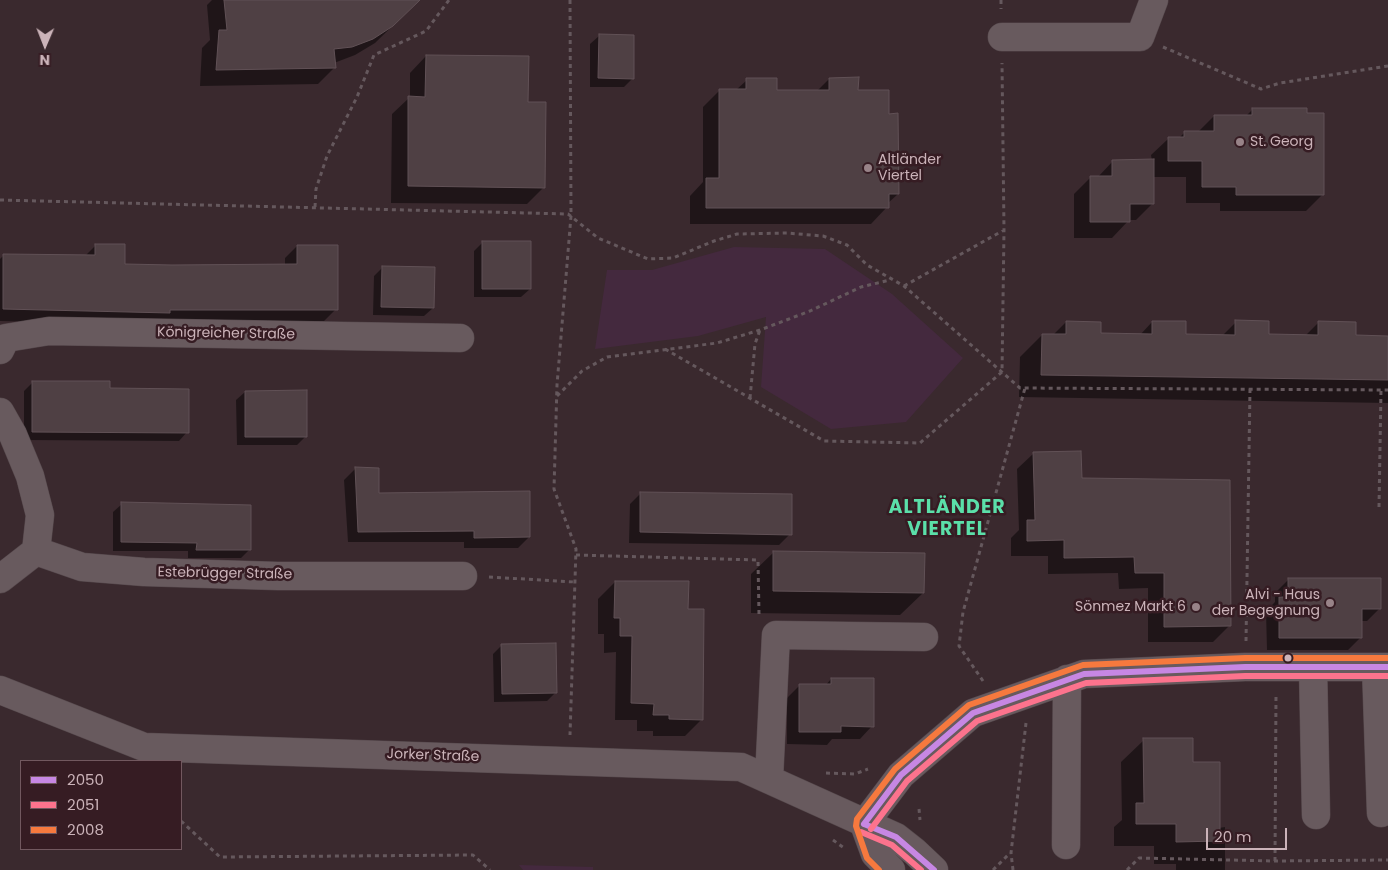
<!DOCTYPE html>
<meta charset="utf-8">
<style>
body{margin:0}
#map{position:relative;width:1388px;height:870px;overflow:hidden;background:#3a292e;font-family:Poppins,sans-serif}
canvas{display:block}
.legend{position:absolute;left:20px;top:760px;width:162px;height:90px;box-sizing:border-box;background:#361c23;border:1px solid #72585f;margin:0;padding:6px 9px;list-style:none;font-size:15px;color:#cbb3b9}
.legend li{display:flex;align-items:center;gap:10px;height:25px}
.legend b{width:25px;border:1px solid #72585f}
.north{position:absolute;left:20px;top:20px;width:50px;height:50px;-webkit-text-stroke:4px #361c23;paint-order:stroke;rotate:181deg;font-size:14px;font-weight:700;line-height:20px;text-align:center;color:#cbb3b9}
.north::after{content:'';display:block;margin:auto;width:18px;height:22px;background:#cbb3b9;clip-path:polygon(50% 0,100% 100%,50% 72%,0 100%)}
.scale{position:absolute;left:1206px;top:828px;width:81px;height:22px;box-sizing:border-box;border:2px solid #cbb3b9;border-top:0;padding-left:6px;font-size:15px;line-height:18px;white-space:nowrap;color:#cbb3b9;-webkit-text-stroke:4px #361c23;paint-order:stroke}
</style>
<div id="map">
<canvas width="1388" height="870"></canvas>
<ul class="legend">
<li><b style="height:6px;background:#c787e3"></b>2050</li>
<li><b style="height:6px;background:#fc738d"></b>2051</li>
<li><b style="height:6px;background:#f6793e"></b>2008</li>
</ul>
<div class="north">N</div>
<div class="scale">20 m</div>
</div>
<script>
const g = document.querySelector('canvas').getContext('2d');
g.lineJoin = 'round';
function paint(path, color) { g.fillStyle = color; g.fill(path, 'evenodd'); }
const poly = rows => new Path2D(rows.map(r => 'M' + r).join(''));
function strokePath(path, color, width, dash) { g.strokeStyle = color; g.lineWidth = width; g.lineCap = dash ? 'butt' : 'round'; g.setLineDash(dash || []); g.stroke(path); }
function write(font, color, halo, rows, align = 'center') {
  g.font = font + ' Poppins,sans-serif'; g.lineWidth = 5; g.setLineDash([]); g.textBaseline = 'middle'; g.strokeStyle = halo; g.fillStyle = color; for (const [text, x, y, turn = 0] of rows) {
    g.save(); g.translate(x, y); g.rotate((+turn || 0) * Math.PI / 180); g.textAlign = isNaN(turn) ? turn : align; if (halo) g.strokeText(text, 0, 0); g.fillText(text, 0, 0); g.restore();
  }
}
paint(poly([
 [734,247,825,249,892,294,963,358,906,422,831,429,761,387,766,317,698,336,595,349,607,270,652,270],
 [519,865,593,867,593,870,523,870]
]), '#44293e');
paint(poly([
 [212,0,419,0,375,43,355,55,334,63,334,68,318,84,200,86,202,48,210,40,207,5],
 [599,36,632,79,624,87,590,87,590,44],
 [426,56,527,103,544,187,527,204,391,203,392,114,410,97,410,73],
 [829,79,857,91,888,115,898,194,887,204,887,207,871,224,690,224,690,196,703,182,703,107,720,90,736,90,747,80,776,91,817,91],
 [1252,110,1323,194,1306,211,1220,211,1220,203,1186,203,1186,177,1153,177,1153,203,1136,220,1129,220,1112,238,1074,238,1074,194,1090,178,1097,178,1113,161,1152,161,1151,155,1168,139,1179,138,1184,133,1198,132,1214,116,1245,117],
 [483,242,530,289,521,297,474,297,474,251],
 [96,245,124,265,285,265,285,258,297,246,336,309,324,321,159,321,156,325,0,321,0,259,4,255,85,256],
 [383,267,433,308,424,316,373,315,374,276],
 [1066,322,1100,334,1140,335,1152,322,1185,335,1222,336,1236,322,1268,335,1305,336,1318,323,1354,337,1388,337,1388,403,1019,397,1020,357,1042,335,1053,335],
 [33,382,187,432,179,441,24,440,24,391],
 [245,392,306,436,297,445,237,445,236,400],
 [1034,453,1081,479,1229,626,1213,642,1148,642,1148,588,1119,589,1118,573,1048,574,1048,556,1011,556,1011,538,1019,530,1017,469],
 [355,469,378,494,529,537,518,548,464,548,464,542,348,542,344,480],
 [641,493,790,534,779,545,629,543,630,504],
 [122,504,250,549,241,558,188,558,188,551,113,551,113,512],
 [774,552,923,593,900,615,751,613,751,574],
 [1288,580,1380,608,1367,621,1360,621,1361,637,1348,650,1267,650,1266,611,1275,602,1275,593],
 [615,582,687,610,702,719,685,736,653,736,653,731,637,731,637,720,615,720,616,652,604,653,604,634,598,634,598,599],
 [502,645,556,692,547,701,494,702,493,654],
 [831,679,872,726,860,739,832,739,827,745,787,744,787,698,800,685,825,686],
 [1144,740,1191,763,1219,828,1225,827,1225,870,1176,870,1176,864,1154,864,1154,846,1114,846,1114,827,1122,820,1121,762]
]), '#0007');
const building = poly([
 [224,0,420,0,393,26,373,39,352,47,334,49,336,68,216,70,219,30,227,30,224,0],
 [599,34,634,35,634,79,598,78,599,34],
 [426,55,529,56,528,102,546,102,545,188,408,186,408,96,425,97,426,55],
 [859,77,858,90,889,90,889,114,898,113,899,194,889,194,889,208,706,208,706,178,719,178,719,89,746,89,746,78,777,78,777,90,829,90,829,78,859,77],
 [1252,108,1307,108,1307,113,1324,113,1324,195,1236,195,1236,187,1202,187,1202,161,1168,161,1168,137,1184,137,1184,131,1214,131,1214,115,1252,115,1252,108],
 [1154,159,1154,204,1130,204,1130,222,1090,222,1090,176,1112,176,1112,160,1154,159],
 [482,241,531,241,531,289,482,289,482,241],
 [95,244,125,244,125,264,172,265,297,264,297,245,338,245,338,310,170,310,170,313,3,309,3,254,95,255,95,244],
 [382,266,435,267,434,308,381,307,382,266],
 [1235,320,1269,321,1269,334,1318,335,1318,321,1356,322,1356,335,1388,336,1388,380,1041,375,1042,334,1066,334,1066,321,1101,322,1101,333,1152,334,1152,321,1186,321,1186,334,1235,335,1235,320],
 [32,381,110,381,110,388,189,389,189,433,32,432,32,381],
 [307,390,307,437,245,437,245,391,307,390],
 [1081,451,1082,478,1230,480,1231,626,1164,627,1164,573,1135,573,1134,557,1064,558,1064,540,1027,541,1027,520,1035,520,1033,452,1081,451],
 [355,467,379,468,379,493,530,491,530,537,474,538,474,531,358,532,355,467],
 [640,492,792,494,792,535,640,532,640,492],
 [121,502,251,505,251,550,196,550,197,543,121,542,121,502],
 [773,551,925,553,924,593,773,591,773,551],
 [1288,578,1381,578,1381,609,1362,609,1362,638,1279,638,1279,597,1288,597,1288,578],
 [615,581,689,581,688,609,704,609,703,720,669,719,669,715,653,715,654,704,631,703,632,636,620,636,620,618,614,618,615,581],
 [556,643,557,693,502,694,501,644,556,643],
 [831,678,874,678,874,727,841,726,841,732,799,732,799,684,831,684,831,678],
 [1143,738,1193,738,1193,762,1220,762,1220,841,1176,842,1176,824,1136,824,1136,803,1144,803,1143,738]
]);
paint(building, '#4f4044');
strokePath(building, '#615156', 1);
const minor = poly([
 [1002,37,1140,37,1154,0],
 [0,350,6,338,49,331,460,338],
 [0,412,13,435,30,476,40,515,36,551],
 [0,579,36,551,82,567,144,572,278,576,463,576],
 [1313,667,1316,815],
 [1376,667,1381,813],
 [0,690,144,747,741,767,896,837,915,852,934,870],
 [769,779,776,635,924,637],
 [864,824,901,775,973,713,1084,674,1245,667,1388,667],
 [864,824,875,854,891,870],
 [1066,845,1067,679]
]);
strokePath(minor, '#54474b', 29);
strokePath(poly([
 [570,0,571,216,557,385,554,489,576,549,570,735],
 [1001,0,1001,9],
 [1163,47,1261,89,1280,83,1388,66],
 [0,200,568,214,598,238,648,259,673,258,714,241,737,234,787,233,823,236,847,245,867,265,904,286,1020,388,1388,390],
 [315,207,316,189,327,156,357,97,374,55,426,31,449,0],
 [904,286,1004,230],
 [665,349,824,441,920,443,1002,372,1004,230,1002,63],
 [557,396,582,371,607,357,717,343,760,330,810,311,861,287,890,280],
 [750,398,755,344,760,330],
 [1379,507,1381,390],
 [576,555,758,560,759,614],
 [489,577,575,582],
 [1246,641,1250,389],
 [983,681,959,646,963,612,1025,388],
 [826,773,855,774,868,769],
 [919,809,920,820],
 [181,821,220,857,473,855,490,870],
 [833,840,844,848],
 [1275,861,1276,695],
 [993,870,1010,853],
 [1013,870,1011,853,1026,723],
 [1127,870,1139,858,1275,861,1388,860]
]), '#65585d', 3, [4, 4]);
strokePath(minor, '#685a5e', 28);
strokePath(poly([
 [864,824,901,775,973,713,1084,674,1245,667,1388,667],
 [864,824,896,837,934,870]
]), '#c787e3', 6);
strokePath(poly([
 [871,829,907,781,977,721,1086,683,1245,676,1388,676],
 [861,832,892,845,921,870]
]), '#fc738d', 6);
strokePath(poly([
 [879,870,867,858,856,826,857,819,895,769,969,705,1083,665,1245,658,1388,658]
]), '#f6793e', 6);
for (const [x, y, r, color] of [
 [1240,142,5,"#988388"],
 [868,168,5,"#988388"],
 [1330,603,5,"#988388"],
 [1196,607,5,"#988388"],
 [1288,658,4.5,"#cbb3b9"]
]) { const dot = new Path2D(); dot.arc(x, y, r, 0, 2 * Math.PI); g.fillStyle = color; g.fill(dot); strokePath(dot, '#361c23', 2); }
write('14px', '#cbb3b9', '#361c23', [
 ["St. Georg",1250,142],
 ["Altländer",878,160],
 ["Viertel",878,176],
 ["Alvi - Haus",1320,595,"right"],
 ["der Begegnung",1320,611,"right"],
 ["Sönmez Markt 6",1186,607,"right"]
], 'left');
write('14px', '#cbb3b9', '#361c23', [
 ["Königreicher Straße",226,334,1],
 ["Estebrügger Straße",225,574,1],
 ["Jorker Straße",433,756,2]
]);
g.letterSpacing = '1px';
write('bold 19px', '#5bdfa9', '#361c23', [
 ["ALTLÄNDER",947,508],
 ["VIERTEL",947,530]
]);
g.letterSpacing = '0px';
</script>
